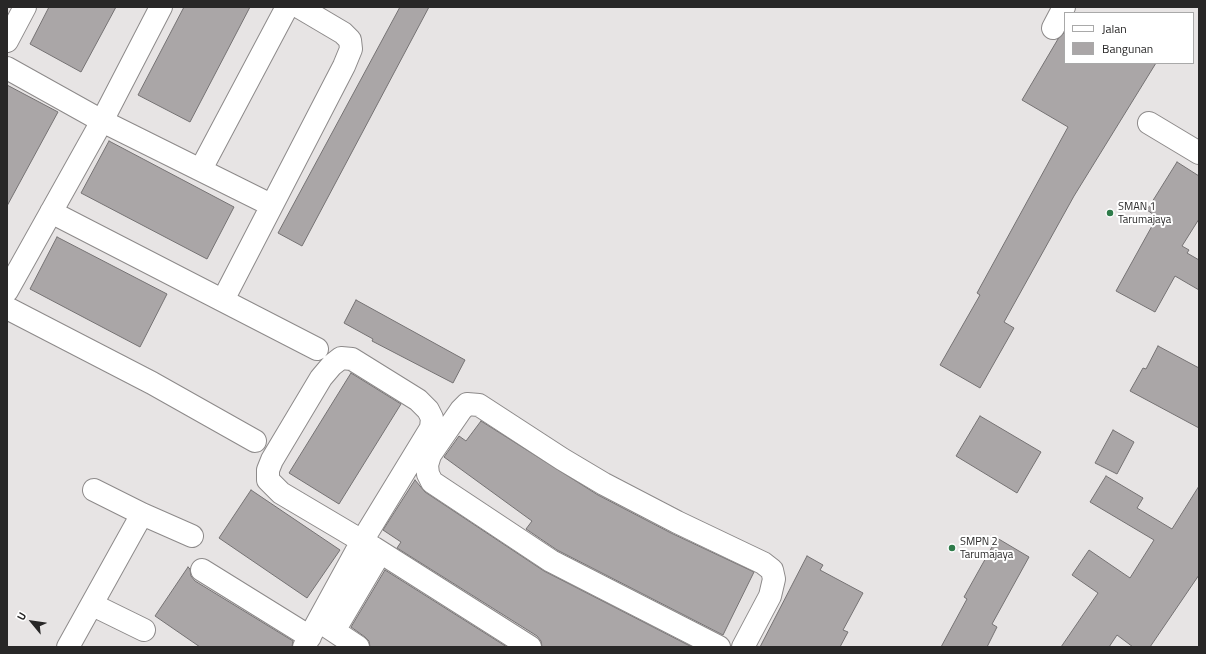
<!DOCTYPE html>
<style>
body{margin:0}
#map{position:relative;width:1206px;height:654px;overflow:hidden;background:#e7e4e4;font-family:"Titillium Web",sans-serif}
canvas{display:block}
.frame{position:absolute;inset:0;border:8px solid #282727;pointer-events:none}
.legend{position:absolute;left:1064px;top:12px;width:130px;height:52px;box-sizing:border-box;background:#fff;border:1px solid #a9a9a9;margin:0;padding:5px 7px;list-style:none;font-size:12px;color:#282727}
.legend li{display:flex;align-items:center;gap:8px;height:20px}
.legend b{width:20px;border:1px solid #a9a9a9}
.north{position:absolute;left:12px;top:602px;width:40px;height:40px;-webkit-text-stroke:3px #fff;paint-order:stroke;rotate:299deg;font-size:11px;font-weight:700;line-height:16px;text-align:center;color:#282727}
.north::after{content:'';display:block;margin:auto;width:14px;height:18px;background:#282727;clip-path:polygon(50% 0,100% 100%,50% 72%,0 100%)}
</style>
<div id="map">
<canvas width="1206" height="654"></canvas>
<div class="frame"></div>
<ul class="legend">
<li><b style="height:5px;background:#fff"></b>Jalan</li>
<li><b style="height:11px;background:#aaa6a7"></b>Bangunan</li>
</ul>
<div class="north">U</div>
</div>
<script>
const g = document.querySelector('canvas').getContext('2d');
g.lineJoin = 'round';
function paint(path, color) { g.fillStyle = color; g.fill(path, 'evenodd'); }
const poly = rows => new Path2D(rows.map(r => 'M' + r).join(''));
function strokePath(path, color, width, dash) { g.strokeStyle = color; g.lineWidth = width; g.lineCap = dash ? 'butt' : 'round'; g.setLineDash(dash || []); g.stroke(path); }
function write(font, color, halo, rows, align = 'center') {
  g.font = font + ' "Titillium Web",sans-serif'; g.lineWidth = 4; g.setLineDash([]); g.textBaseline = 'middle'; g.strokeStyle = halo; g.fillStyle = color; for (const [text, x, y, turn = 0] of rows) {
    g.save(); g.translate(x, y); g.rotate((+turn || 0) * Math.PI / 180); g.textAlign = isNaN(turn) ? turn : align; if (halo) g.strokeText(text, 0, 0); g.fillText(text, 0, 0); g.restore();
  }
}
const building = poly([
 [49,7,116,7,81,72,30,44,49,7],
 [184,7,250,7,190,122,138,95,184,7],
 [400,7,429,7,302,246,278,233,400,7],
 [1065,32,1065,63,1156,63,1074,196,1004,322,1014,328,980,388,940,365,980,295,977,293,1068,127,1022,100,1058,39,1065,32],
 [7,85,58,112,7,206,7,85],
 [109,141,234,207,207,259,81,193,109,141],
 [1177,162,1199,176,1199,219,1182,246,1189,250,1187,253,1199,260,1199,290,1175,276,1155,312,1116,291,1157,217,1147,210,1177,162],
 [57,237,167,294,140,347,30,289,57,237],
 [356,300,465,360,453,383,372,341,373,339,344,323,356,300],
 [1158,346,1199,368,1199,428,1130,391,1143,368,1146,369,1158,346],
 [351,373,401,404,339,504,289,473,351,373],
 [980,416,1041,452,1017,493,956,456,980,416],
 [481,421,598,495,671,533,754,572,723,635,557,550,526,529,532,521,444,457,459,436,466,441,481,421],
 [1113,430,1134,442,1117,474,1095,463,1113,430],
 [1106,476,1143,498,1137,508,1172,529,1199,486,1199,575,1150,647,1133,647,1117,635,1109,647,1061,647,1098,593,1072,575,1089,550,1130,578,1154,540,1090,502,1106,476],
 [415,480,425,492,544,571,692,647,542,647,541,641,537,636,397,548,401,542,383,530,415,480],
 [251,490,340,550,307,598,219,538,251,490],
 [997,538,1029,557,992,624,997,627,987,647,941,647,967,599,964,597,997,538],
 [807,556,823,565,820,570,863,593,843,630,848,632,840,647,760,647,807,556],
 [188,567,190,569,191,576,195,581,293,641,292,647,200,647,155,616,188,567],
 [385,570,507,647,370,647,369,641,365,637,351,627,385,570]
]);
paint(building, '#aaa6a7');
strokePath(building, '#757273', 1);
const minor = poly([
 [1053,28,1064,7],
 [7,41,25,7],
 [7,68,102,121,271,205],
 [1149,123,1199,153],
 [201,169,287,7],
 [51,212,317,349],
 [7,291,102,121,161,7],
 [223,300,344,66,351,49,350,40,343,33,299,7],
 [7,308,152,383,255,441],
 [94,490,142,514,192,536],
 [202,570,310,637],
 [93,605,144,630],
 [322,623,358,647],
 [334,631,380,553],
 [68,647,142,514],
 [304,647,362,541,431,428,432,418,428,410,418,400,352,359,341,358,332,365,321,378,272,460,268,470,268,480,281,493,362,541,374,548,530,647],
 [719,647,551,561,432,482,428,474,427,465,430,455,461,410,467,404,479,405,562,459,604,484,677,522,763,563,772,570,774,579,770,596,743,647]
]);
strokePath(minor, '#8d8a8a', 24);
strokePath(minor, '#fff', 22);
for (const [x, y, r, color] of [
 [1110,213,4,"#2f7b4a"],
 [952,548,4,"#2f7b4a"]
]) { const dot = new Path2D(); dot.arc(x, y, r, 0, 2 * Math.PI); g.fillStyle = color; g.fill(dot); strokePath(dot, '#fff', 1.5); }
write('11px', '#282727', '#fff', [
 ["SMAN 1",1118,207],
 ["Tarumajaya",1118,220],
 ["SMPN 2",960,542],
 ["Tarumajaya",960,555]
], 'left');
</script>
